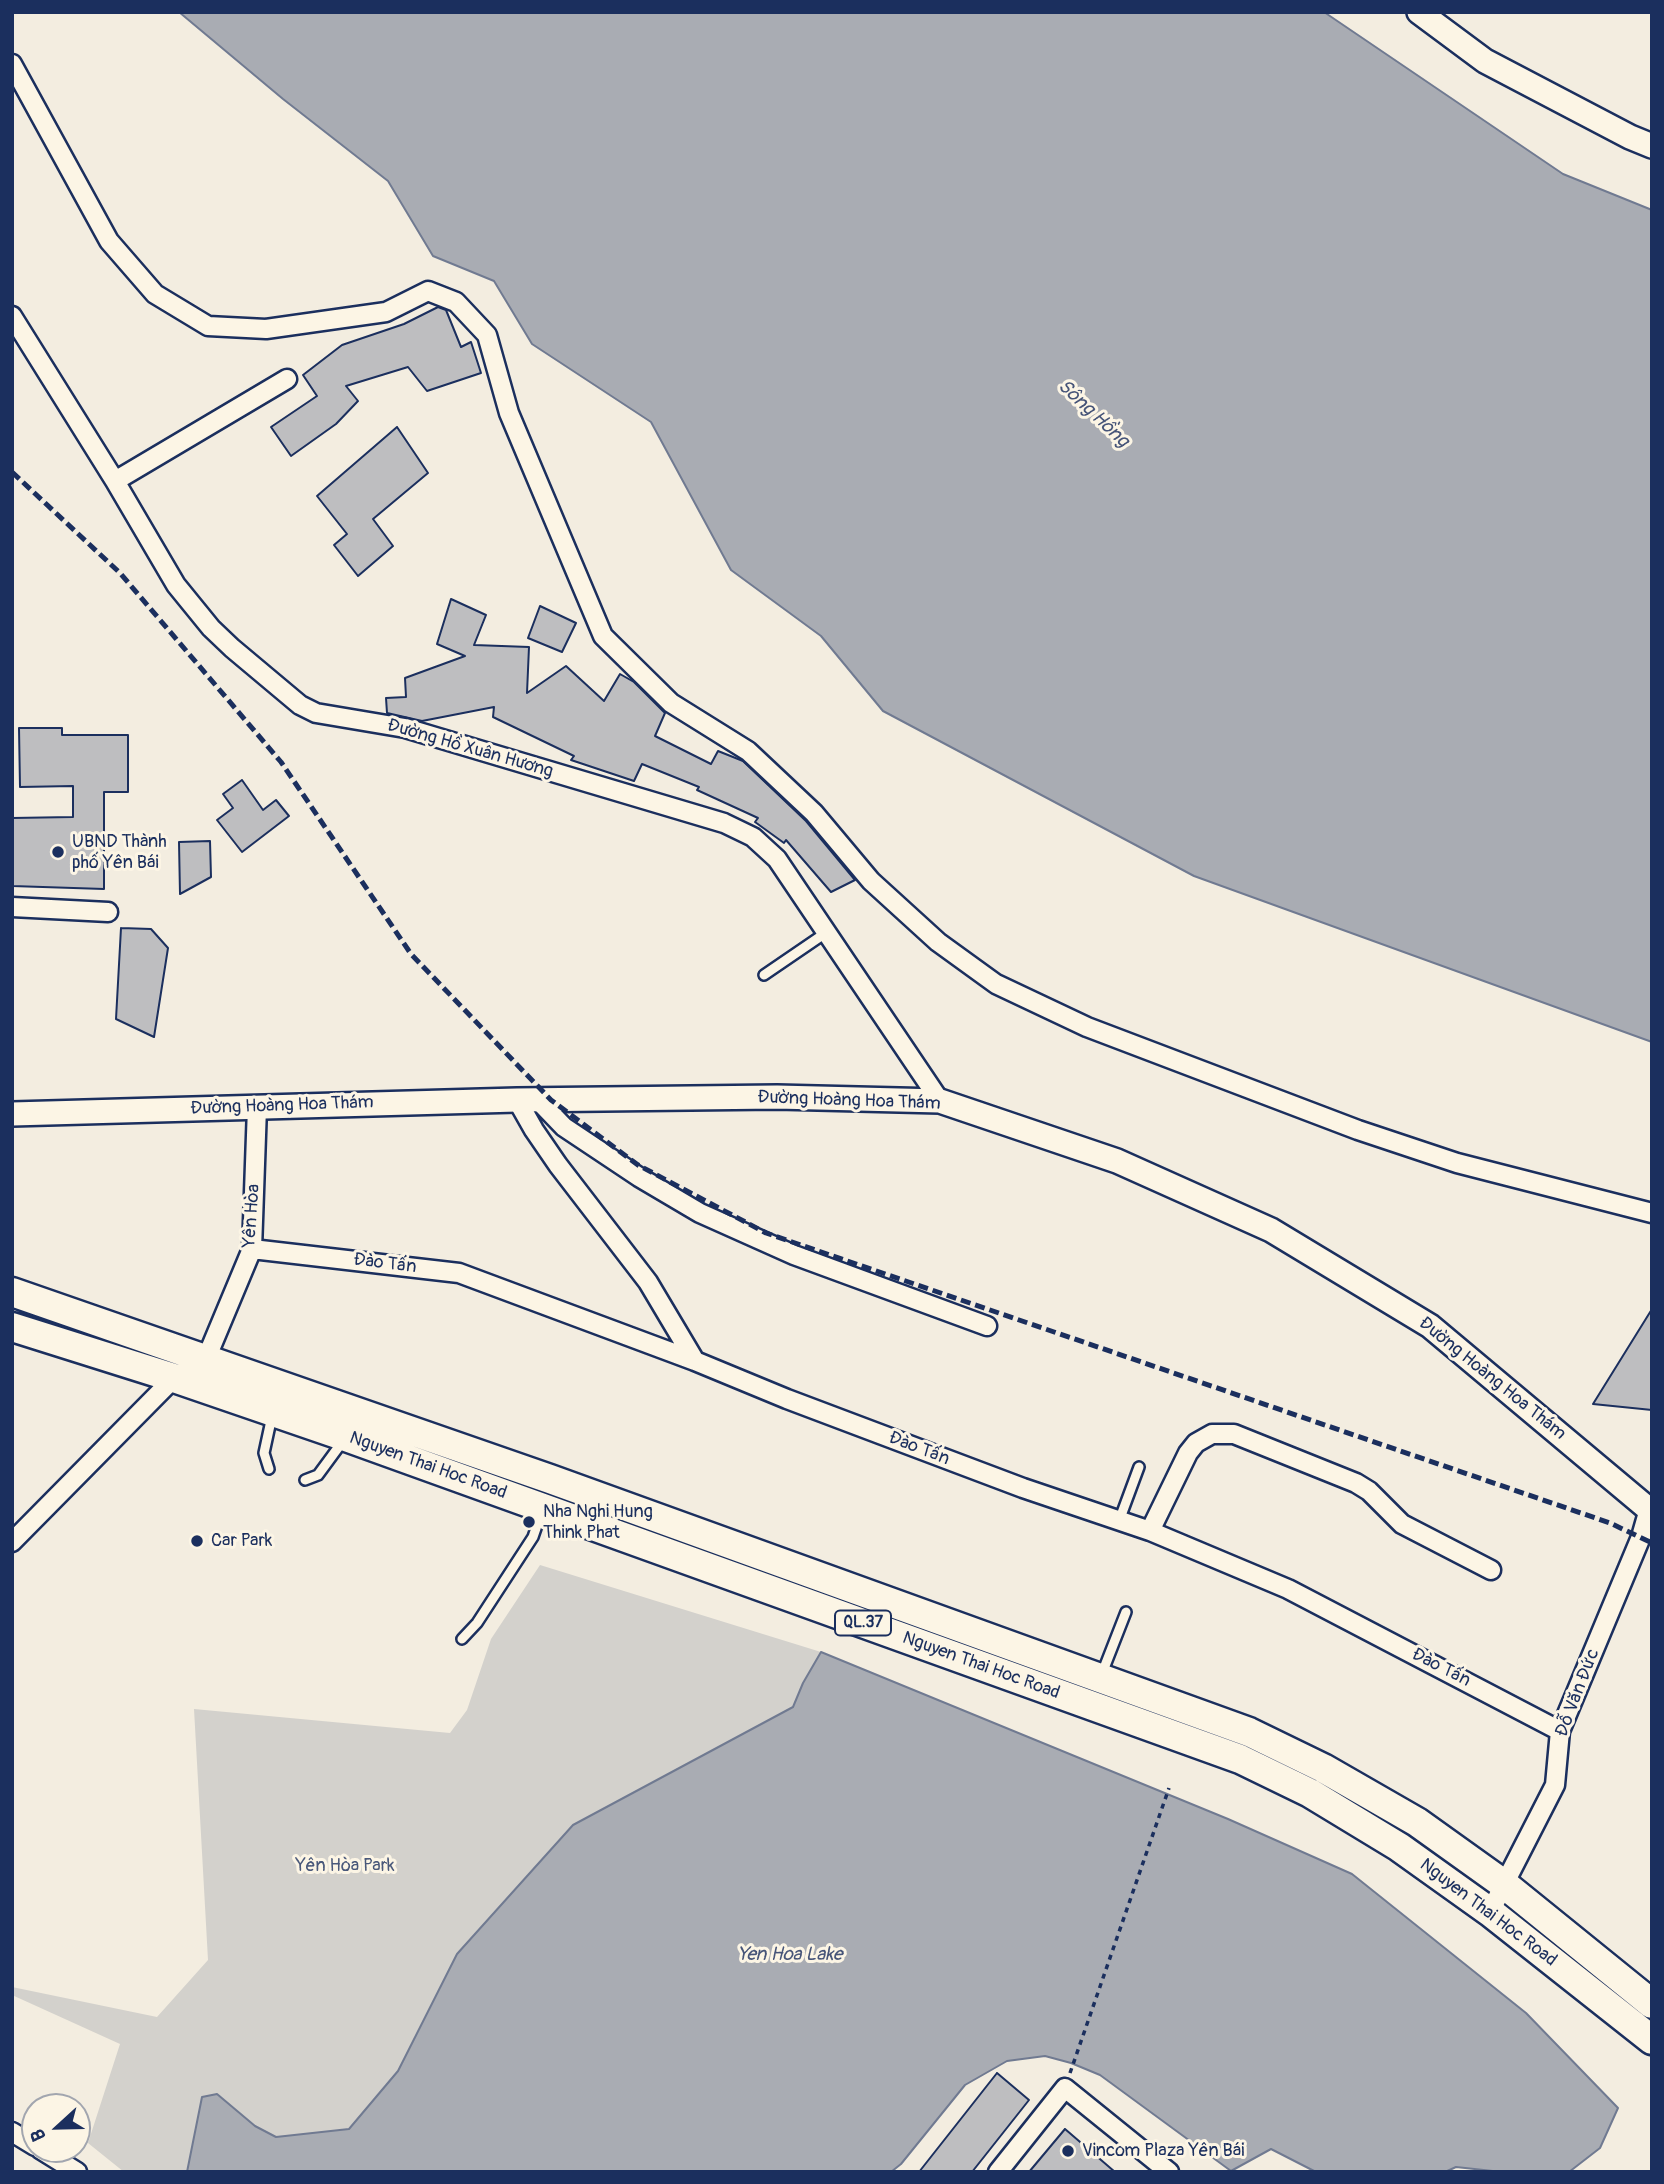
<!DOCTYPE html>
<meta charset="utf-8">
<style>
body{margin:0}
#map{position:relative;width:1664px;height:2184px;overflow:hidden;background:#f3ede0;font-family:Pangolin,sans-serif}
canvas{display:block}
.frame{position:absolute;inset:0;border:14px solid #1b2f5e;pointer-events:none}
.north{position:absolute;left:21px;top:2093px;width:70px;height:70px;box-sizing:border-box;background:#fcf5e5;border:2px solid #a2a6af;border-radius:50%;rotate:248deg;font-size:19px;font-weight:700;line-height:28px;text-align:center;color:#1b2f5e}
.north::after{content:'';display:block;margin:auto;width:24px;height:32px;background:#1b2f5e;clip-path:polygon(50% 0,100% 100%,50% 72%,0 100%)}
</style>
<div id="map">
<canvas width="1664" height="2184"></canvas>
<div class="frame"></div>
<div class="north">B</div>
</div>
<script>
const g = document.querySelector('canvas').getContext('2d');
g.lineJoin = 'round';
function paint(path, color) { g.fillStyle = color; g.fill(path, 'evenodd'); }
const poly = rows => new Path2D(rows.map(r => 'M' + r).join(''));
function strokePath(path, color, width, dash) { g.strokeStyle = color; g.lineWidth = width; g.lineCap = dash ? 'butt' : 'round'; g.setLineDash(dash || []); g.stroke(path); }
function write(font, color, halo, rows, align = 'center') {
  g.font = font + ' Pangolin,sans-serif'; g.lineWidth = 6; g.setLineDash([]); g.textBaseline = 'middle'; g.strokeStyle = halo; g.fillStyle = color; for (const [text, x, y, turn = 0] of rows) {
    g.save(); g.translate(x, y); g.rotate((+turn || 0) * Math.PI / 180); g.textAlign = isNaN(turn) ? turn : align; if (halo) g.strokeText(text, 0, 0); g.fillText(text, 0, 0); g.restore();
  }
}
paint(poly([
 [540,1565,821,1652,793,1707,573,1825,457,1954,398,2071,349,2129,276,2137,255,2126,217,2094,202,2097,187,2172,124,2172,88,2143,120,2044,12,1995,12,1987,157,2017,208,1960,194,1709,450,1733,467,1710,491,1639]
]), '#d3d1cc');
const water = poly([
 [179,12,1324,12,1563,174,1652,210,1652,1042,1194,876,883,711,821,636,731,570,651,422,532,344,494,281,433,256,388,181,283,99,179,12],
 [821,1652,1228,1819,1352,1874,1526,2013,1618,2108,1600,2148,1569,2172,1502,2172,1456,2167,1445,2172,1316,2172,1271,2149,1231,2171,1100,2075,1071,2063,1045,2056,1007,2061,965,2085,901,2164,891,2172,187,2172,202,2097,217,2094,255,2126,276,2137,349,2129,398,2071,457,1954,573,1825,793,1707,803,1683,821,1652]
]);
paint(water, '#a9acb3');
strokePath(water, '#707a91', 2);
const building = poly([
 [438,307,446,310,461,347,471,342,481,373,427,391,408,367,346,386,358,401,336,424,291,456,271,427,317,396,303,375,342,345,404,324,438,307],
 [397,427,428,473,373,519,393,546,358,576,334,545,347,534,317,496,397,427],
 [451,599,486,615,474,645,529,647,527,693,566,666,604,701,620,674,634,682,665,713,655,736,711,764,718,751,743,761,806,821,855,880,831,892,786,840,784,843,755,822,758,818,697,790,699,787,642,764,634,781,571,760,574,756,493,717,494,707,422,721,387,713,386,698,406,697,405,678,465,656,437,644,451,599],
 [540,606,576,623,562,652,528,638,540,606],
 [19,728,62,728,62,735,128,735,128,792,104,792,104,889,12,886,12,818,73,817,73,786,20,787,19,728],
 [242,780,263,810,276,800,289,816,242,852,217,820,233,808,223,794,242,780],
 [210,841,211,877,180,894,179,842,210,841],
 [121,928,151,929,168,948,154,1037,116,1019,121,928],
 [1652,1309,1652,1410,1593,1404,1652,1309],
 [997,2073,1029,2100,972,2172,919,2172,997,2073],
 [1065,2129,1115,2172,1029,2172,1065,2129]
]);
paint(building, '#bebec0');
strokePath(building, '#1b2f5e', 2);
const service = poly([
 [764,975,827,932],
 [269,1469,264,1453,272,1416],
 [305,1480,318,1475,343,1441],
 [1119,1521,1139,1467],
 [462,1639,477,1623,533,1537,542,1511],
 [1101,1676,1126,1612]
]);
const minor = poly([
 [12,64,109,241,155,294,208,326,266,329,386,312,428,291,456,302,487,335,509,413,603,636,671,703,748,751,814,813,871,881,938,942,996,984,1087,1027,1358,1130,1457,1163,1652,1213],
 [12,316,115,481,176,585,211,628,232,648,300,705,316,713,405,728,724,823,753,837,777,859,940,1101],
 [115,481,287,379],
 [12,907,108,912],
 [517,1100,534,1130,558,1165,648,1282,695,1361],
 [538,1100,564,1127,639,1177,700,1213,794,1255,987,1326],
 [252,1249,459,1273,695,1361,787,1399,1023,1488,1150,1531,1288,1589,1560,1731],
 [206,1359,252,1249,257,1107],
 [1150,1531,1188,1453,1196,1443,1212,1434,1234,1434,1356,1483,1369,1491,1402,1524,1491,1570],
 [12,1542,174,1378],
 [1490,1912,1555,1785,1560,1731,1641,1537,1649,1509],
 [12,2132,35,2146],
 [40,2149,77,2172],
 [998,2172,1065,2088,1169,2172]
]);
const tertiary = poly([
 [1419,12,1485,61,1630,137,1652,146],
 [12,1114,517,1100,777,1097,940,1101,1117,1161,1271,1230,1430,1326,1652,1512]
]);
const primary = poly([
 [12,1292,550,1479,1249,1732,1323,1768,1417,1822,1505,1885,1652,2004],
 [12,1327,174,1378,346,1437,1240,1759,1310,1793,1399,1847,1490,1912,1652,2040]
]);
strokePath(service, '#1b2f5e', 14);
strokePath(minor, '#1b2f5e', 23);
strokePath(tertiary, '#1b2f5e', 28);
strokePath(primary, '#1b2f5e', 33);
strokePath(poly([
 [1070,2073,1169,1788]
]), '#1b2f5e', 3.5, [5, 5]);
strokePath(service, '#fcf5e5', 9);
strokePath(minor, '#fcf5e5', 18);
strokePath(tertiary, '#fcf5e5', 23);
strokePath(primary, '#fcf5e5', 28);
strokePath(poly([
 [12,472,120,573,281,762,411,954,551,1100,638,1165,766,1233,1610,1523,1652,1543]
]), '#1b2f5e', 5, [10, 5]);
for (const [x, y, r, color] of [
 [58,852,7,"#1b2f5e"],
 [529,1522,7,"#1b2f5e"],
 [197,1541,7,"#1b2f5e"],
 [1068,2151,7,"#1b2f5e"]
]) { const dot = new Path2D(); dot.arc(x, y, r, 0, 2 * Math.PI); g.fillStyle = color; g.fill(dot); strokePath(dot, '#fcf5e5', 2.5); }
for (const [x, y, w] of [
 [863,1623,56]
]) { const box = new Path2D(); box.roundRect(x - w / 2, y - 12.5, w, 25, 5); g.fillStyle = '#fcf5e5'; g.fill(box); strokePath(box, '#1b2f5e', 2); }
write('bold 16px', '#1b2f5e', null, [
 ["QL.37",863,1623]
]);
write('18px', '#1b2f5e', '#fcf5e5', [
 ["Đường Hồ Xuân Hương",470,749,16],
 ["Đường Hoàng Hoa Thám",849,1101,2],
 ["Đường Hoàng Hoa Thám",282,1106,-2],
 ["Yên Hòa",252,1216,-86],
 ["Đào Tấn",385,1264,7],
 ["Đường Hoàng Hoa Thám",1492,1379,39],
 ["Đào Tấn",919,1449,21],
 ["Nguyen Thai Hoc Road",428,1466,20],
 ["Nguyen Thai Hoc Road",981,1666,20],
 ["Đào Tấn",1441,1668,27],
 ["Đỗ Văn Đức",1578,1693,-69],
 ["Nguyen Thai Hoc Road",1488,1913,37]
]);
write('18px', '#1b2f5e', '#fcf5e5', [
 ["UBND Thành",72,842],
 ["phố Yên Bái",72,863],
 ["Nha Nghi Hung",543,1512],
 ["Think Phat",543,1533],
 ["Car Park",211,1541],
 ["Vincom Plaza Yên Bái",1082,2151]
], 'left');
write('18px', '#49587a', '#fcf5e5', [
 ["Yên Hòa Park",345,1866]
]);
write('italic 19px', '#465478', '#fcf5e5', [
 ["Sông Hồng",1093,414,43],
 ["Yen Hoa Lake",790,1955]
]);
</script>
